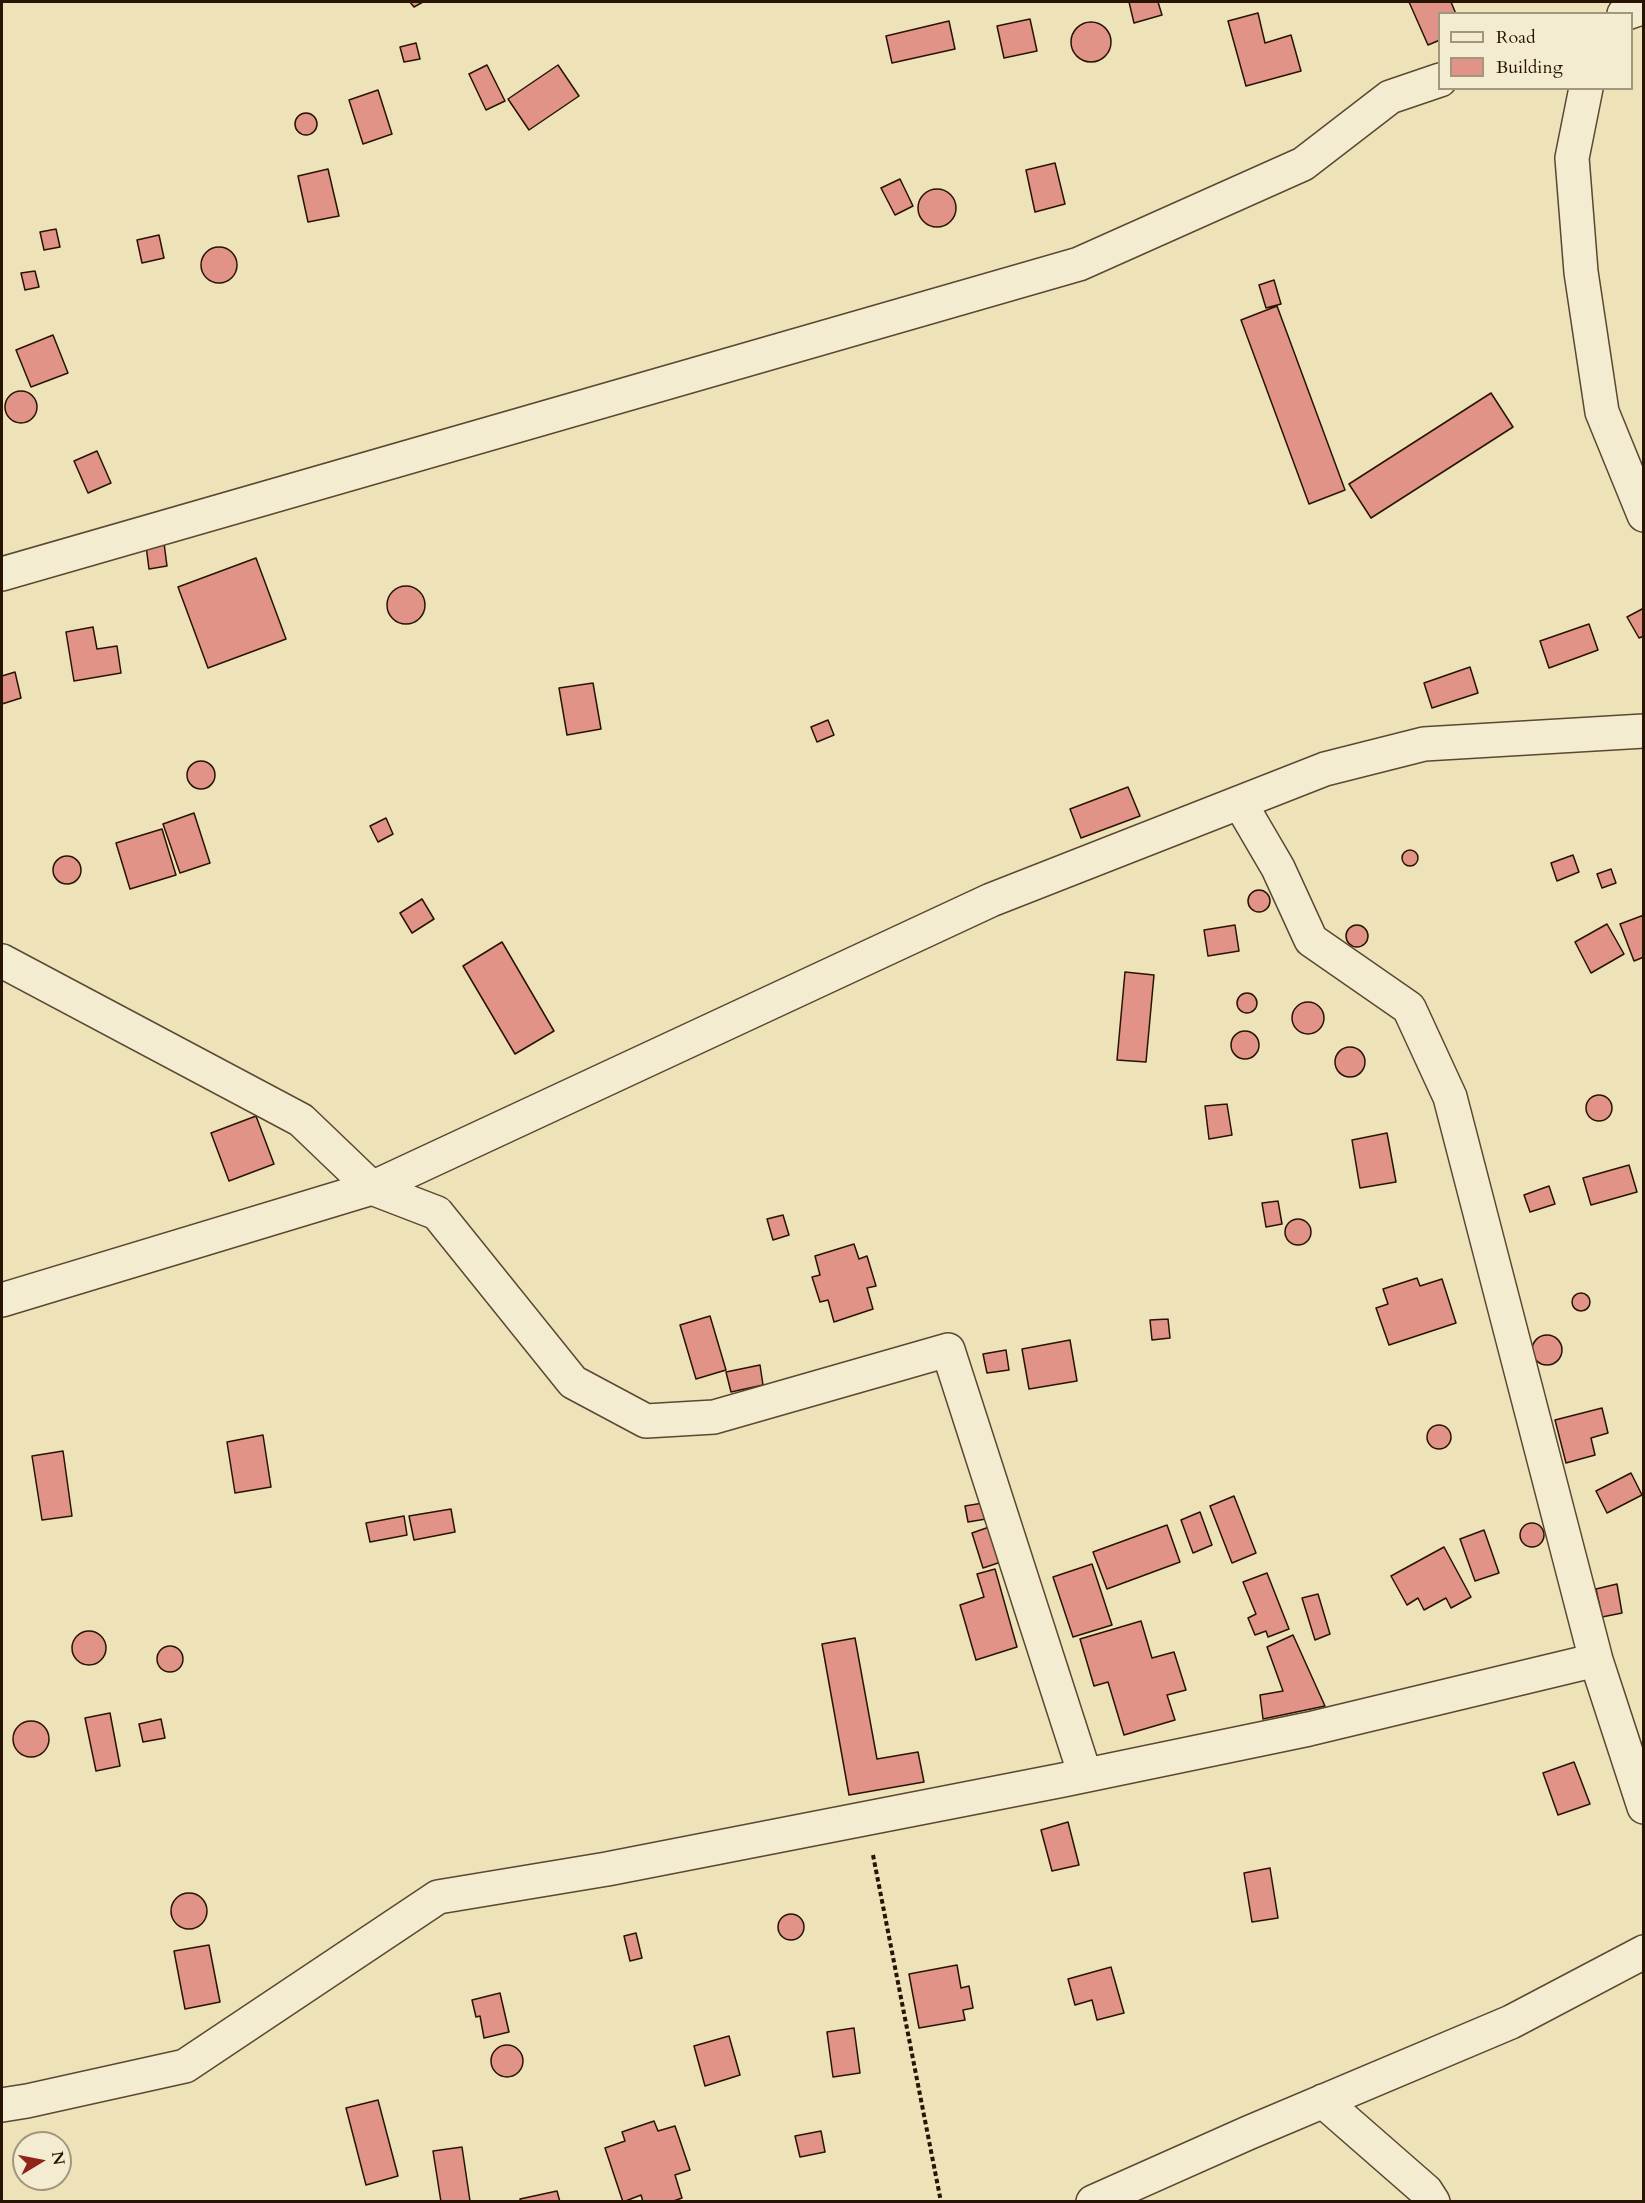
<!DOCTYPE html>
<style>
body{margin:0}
#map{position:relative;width:1645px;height:2203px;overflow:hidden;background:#eee2b8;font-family:Cardo,serif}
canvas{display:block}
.frame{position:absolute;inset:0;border:3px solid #281404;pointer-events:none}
.legend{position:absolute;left:1438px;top:12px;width:195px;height:78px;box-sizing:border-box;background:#f4ecd1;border:2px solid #a2967f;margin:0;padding:8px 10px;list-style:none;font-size:18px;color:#281404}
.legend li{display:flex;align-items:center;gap:12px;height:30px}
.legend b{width:30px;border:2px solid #a2967f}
.north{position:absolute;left:12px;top:2131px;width:60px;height:60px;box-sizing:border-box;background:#f4ecd1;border:2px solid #a2967f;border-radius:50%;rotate:80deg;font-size:16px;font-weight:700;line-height:24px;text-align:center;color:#281404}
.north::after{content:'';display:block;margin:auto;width:21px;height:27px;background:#8f2418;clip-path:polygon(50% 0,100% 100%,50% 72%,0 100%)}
</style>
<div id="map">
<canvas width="1645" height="2203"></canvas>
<div class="frame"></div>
<ul class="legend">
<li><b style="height:8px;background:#f4ecd1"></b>Road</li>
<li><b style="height:16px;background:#e09386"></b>Building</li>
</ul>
<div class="north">N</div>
</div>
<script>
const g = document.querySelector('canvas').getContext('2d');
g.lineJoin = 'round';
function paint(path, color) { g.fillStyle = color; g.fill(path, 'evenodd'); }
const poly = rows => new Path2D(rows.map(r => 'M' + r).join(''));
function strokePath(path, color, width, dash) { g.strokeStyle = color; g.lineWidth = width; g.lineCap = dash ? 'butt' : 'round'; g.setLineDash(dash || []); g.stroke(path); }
const building = poly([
 [410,2,423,2,414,7,410,2],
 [1129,2,1158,2,1162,15,1134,23,1129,2],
 [1409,2,1451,2,1456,14,1440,14,1440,40,1428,45,1409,2],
 [1258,13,1265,43,1291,35,1301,71,1246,86,1228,21,1258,13],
 [1030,19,1037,51,1004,58,997,26,1030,19],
 [949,21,955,49,892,63,886,36,949,21],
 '1071 42a20 20 0 1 1 40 0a20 20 0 1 1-40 0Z',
 [416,43,420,59,404,62,400,47,416,43],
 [487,65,505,101,486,110,469,74,487,65],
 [558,65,579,96,529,130,508,99,558,65],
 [378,90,392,134,363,144,349,100,378,90],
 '295 124a11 11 0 1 1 22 0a11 11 0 1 1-22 0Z',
 [1055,163,1065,204,1035,212,1026,170,1055,163],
 [328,169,339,216,308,222,298,176,328,169],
 [900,179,913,206,895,215,881,188,900,179],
 '918 208a19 19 0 1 1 38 0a19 19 0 1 1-38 0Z',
 [56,229,60,247,44,250,40,232,56,229],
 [159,235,164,258,142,263,137,240,159,235],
 '201 265a18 18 0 1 1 36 0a18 18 0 1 1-36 0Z',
 [35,271,39,287,25,290,21,273,35,271],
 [1274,280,1281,304,1266,308,1259,285,1274,280],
 [1277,306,1345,490,1309,504,1241,320,1277,306],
 [53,335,68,373,31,387,16,350,53,335],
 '5 407a16 16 0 1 1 32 0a16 16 0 1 1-32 0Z',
 [1491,393,1513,427,1371,518,1349,484,1491,393],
 [97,451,111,483,88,493,74,461,97,451],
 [164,543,167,566,149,569,146,546,164,543],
 [256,558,286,639,208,668,178,587,256,558],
 '387 605a19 19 0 1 1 38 0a19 19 0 1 1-38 0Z',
 [1644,608,1644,636,1639,638,1627,617,1644,608],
 [1589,624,1598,650,1549,668,1540,641,1589,624],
 [93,627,97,649,117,646,121,673,74,681,66,632,93,627],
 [1470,667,1478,693,1432,708,1424,683,1470,667],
 [15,672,21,698,2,704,2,676,15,672],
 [593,683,601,729,567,735,559,688,593,683],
 [828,720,834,735,817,742,811,727,828,720],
 '187 775a14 14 0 1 1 28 0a14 14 0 1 1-28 0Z',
 [1128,787,1140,816,1081,838,1070,809,1128,787],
 [194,813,210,863,180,873,163,824,194,813],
 [386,818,393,834,378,842,370,826,386,818],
 [162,829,176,875,130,889,116,843,162,829],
 '1402 858a8 8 0 1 1 16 0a8 8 0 1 1-16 0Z',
 [1573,855,1579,872,1557,881,1551,863,1573,855],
 '53 870a14 14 0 1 1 28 0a14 14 0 1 1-28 0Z',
 [1611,869,1616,883,1602,888,1597,874,1611,869],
 '1248 901a11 11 0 1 1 22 0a11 11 0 1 1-22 0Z',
 [422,899,434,919,412,933,400,913,422,899],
 [1644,915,1644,957,1634,961,1620,924,1644,915],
 [1607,924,1624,954,1591,973,1575,942,1607,924],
 '1346 936a11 11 0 1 1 22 0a11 11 0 1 1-22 0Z',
 [1235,925,1239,951,1208,956,1204,930,1235,925],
 [502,942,554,1031,515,1054,463,966,502,942],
 [1125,972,1154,975,1146,1062,1117,1060,1125,972],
 '1237 1003a10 10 0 1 1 20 0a10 10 0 1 1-20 0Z',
 '1292 1018a16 16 0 1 1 32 0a16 16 0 1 1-32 0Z',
 '1231 1045a14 14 0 1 1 28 0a14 14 0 1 1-28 0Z',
 '1335 1062a15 15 0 1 1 30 0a15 15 0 1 1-30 0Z',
 '1586 1108a13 13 0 1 1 26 0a13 13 0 1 1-26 0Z',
 [1227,1104,1232,1135,1209,1139,1205,1106,1227,1104],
 [256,1116,274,1164,229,1181,211,1133,256,1116],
 [1387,1133,1396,1182,1360,1188,1352,1140,1387,1133],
 [1629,1165,1637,1192,1591,1205,1583,1178,1629,1165],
 [1549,1186,1555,1204,1530,1212,1524,1195,1549,1186],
 [1278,1201,1282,1224,1266,1227,1262,1203,1278,1201],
 [783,1215,789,1235,773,1240,767,1219,783,1215],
 '1285 1232a13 13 0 1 1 26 0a13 13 0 1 1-26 0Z',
 [854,1244,859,1259,867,1256,876,1286,867,1288,873,1309,834,1322,828,1300,820,1302,812,1277,820,1275,815,1256,854,1244],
 [1417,1278,1420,1286,1442,1279,1456,1323,1389,1345,1376,1308,1388,1304,1383,1289,1417,1278],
 '1572 1302a9 9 0 1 1 18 0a9 9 0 1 1-18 0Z',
 [710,1316,726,1370,696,1379,680,1325,710,1316],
 [1168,1319,1170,1338,1152,1340,1150,1320,1168,1319],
 '1532 1350a15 15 0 1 1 30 0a15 15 0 1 1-30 0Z',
 [1070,1340,1077,1381,1029,1389,1022,1349,1070,1340],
 [1006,1350,1009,1370,987,1373,983,1354,1006,1350],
 [760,1365,763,1385,731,1392,726,1372,760,1365],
 [1602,1408,1608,1433,1591,1438,1595,1455,1566,1463,1555,1420,1602,1408],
 '1427 1437a12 12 0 1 1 24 0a12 12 0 1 1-24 0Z',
 [263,1435,271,1487,235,1493,227,1442,263,1435],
 [63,1451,72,1516,42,1520,32,1456,63,1451],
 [1631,1473,1642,1495,1607,1513,1596,1491,1631,1473],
 [1234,1496,1256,1553,1232,1563,1210,1506,1234,1496],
 [983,1503,986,1519,968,1522,965,1506,983,1503],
 [451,1509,455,1532,414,1540,409,1516,451,1509],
 [1200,1512,1212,1545,1193,1553,1181,1520,1200,1512],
 [404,1516,407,1535,370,1542,366,1523,404,1516],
 '1520 1535a12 12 0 1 1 24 0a12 12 0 1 1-24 0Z',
 [1167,1525,1180,1562,1107,1589,1093,1552,1167,1525],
 [992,1526,1004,1561,983,1568,972,1533,992,1526],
 [1484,1530,1499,1573,1475,1581,1460,1539,1484,1530],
 [1444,1547,1471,1597,1451,1608,1446,1598,1424,1610,1418,1598,1407,1605,1391,1576,1444,1547],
 [1092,1564,1112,1625,1073,1637,1053,1577,1092,1564],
 [995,1569,1017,1647,976,1660,960,1605,984,1597,977,1574,995,1569],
 [1267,1573,1289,1629,1268,1637,1266,1631,1255,1635,1248,1618,1256,1614,1243,1582,1267,1573],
 [1617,1584,1622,1613,1602,1617,1596,1589,1617,1584],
 [1318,1594,1330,1634,1315,1640,1302,1598,1318,1594],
 [1141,1621,1152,1658,1174,1652,1186,1690,1167,1695,1175,1720,1124,1735,1108,1682,1094,1686,1080,1639,1141,1621],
 '72 1648a17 17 0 1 1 34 0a17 17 0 1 1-34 0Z',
 [1293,1635,1325,1706,1263,1719,1260,1695,1283,1691,1267,1647,1293,1635],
 [855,1638,877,1759,918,1752,924,1782,849,1795,822,1644,855,1638],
 '157 1659a13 13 0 1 1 26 0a13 13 0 1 1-26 0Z',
 [110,1713,120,1766,96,1771,85,1718,110,1713],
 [161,1719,165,1738,143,1742,139,1724,161,1719],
 '13 1739a18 18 0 1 1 36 0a18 18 0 1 1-36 0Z',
 [1574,1762,1590,1804,1558,1815,1543,1773,1574,1762],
 [1068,1822,1079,1865,1052,1871,1041,1830,1068,1822],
 [1270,1868,1278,1918,1252,1922,1244,1873,1270,1868],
 '171 1911a18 18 0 1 1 36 0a18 18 0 1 1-36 0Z',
 '778 1927a13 13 0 1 1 26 0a13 13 0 1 1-26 0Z',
 [636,1933,642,1958,630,1961,624,1936,636,1933],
 [209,1945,220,2002,185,2009,174,1951,209,1945],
 [957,1965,961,1988,969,1986,973,2008,963,2010,965,2020,919,2028,909,1974,957,1965],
 [1111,1967,1124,2013,1097,2020,1092,2000,1075,2005,1068,1979,1111,1967],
 [500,1993,509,2032,484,2038,480,2016,476,2017,472,2000,500,1993],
 [854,2028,860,2073,833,2077,827,2032,854,2028],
 [729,2036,740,2075,705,2086,694,2046,729,2036],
 '491 2061a16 16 0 1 1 32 0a16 16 0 1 1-32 0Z',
 [378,2100,398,2176,366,2185,346,2108,378,2100],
 [654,2121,658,2131,675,2126,690,2170,675,2175,682,2198,671,2202,643,2202,641,2195,623,2202,605,2148,625,2141,622,2132,654,2121],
 [821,2131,825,2152,800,2157,795,2136,821,2131],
 [462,2147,470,2201,441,2202,433,2151,462,2147],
 [557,2191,560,2202,521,2202,520,2199,557,2191]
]);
paint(building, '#e09386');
strokePath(building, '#281404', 1.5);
const minor = poly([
 [1624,14,1644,7],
 [1586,88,1572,158,1581,272,1602,412,1644,515],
 [2,574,1079,264,1303,164,1390,97,1440,80],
 [1240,803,1278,868,1311,940,1409,1008,1450,1097,1596,1660,1644,1807],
 [2,961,301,1120,372,1188,437,1213,573,1382,646,1421,714,1417,948,1350,1085,1775],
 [2,1300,372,1188,991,900,1325,769,1424,744,1644,731],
 [1323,2101,1426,2191,1433,2202],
 [2,2105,27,2101,185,2066,438,1897,607,1869,1063,1780,1309,1729,1596,1660],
 [1093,2202,1248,2133,1511,2022,1644,1952]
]);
strokePath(minor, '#5a4831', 36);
strokePath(poly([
 [873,1855,941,2202]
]), '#281404', 4, [4.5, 3]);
strokePath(minor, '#f4ecd1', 33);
</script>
